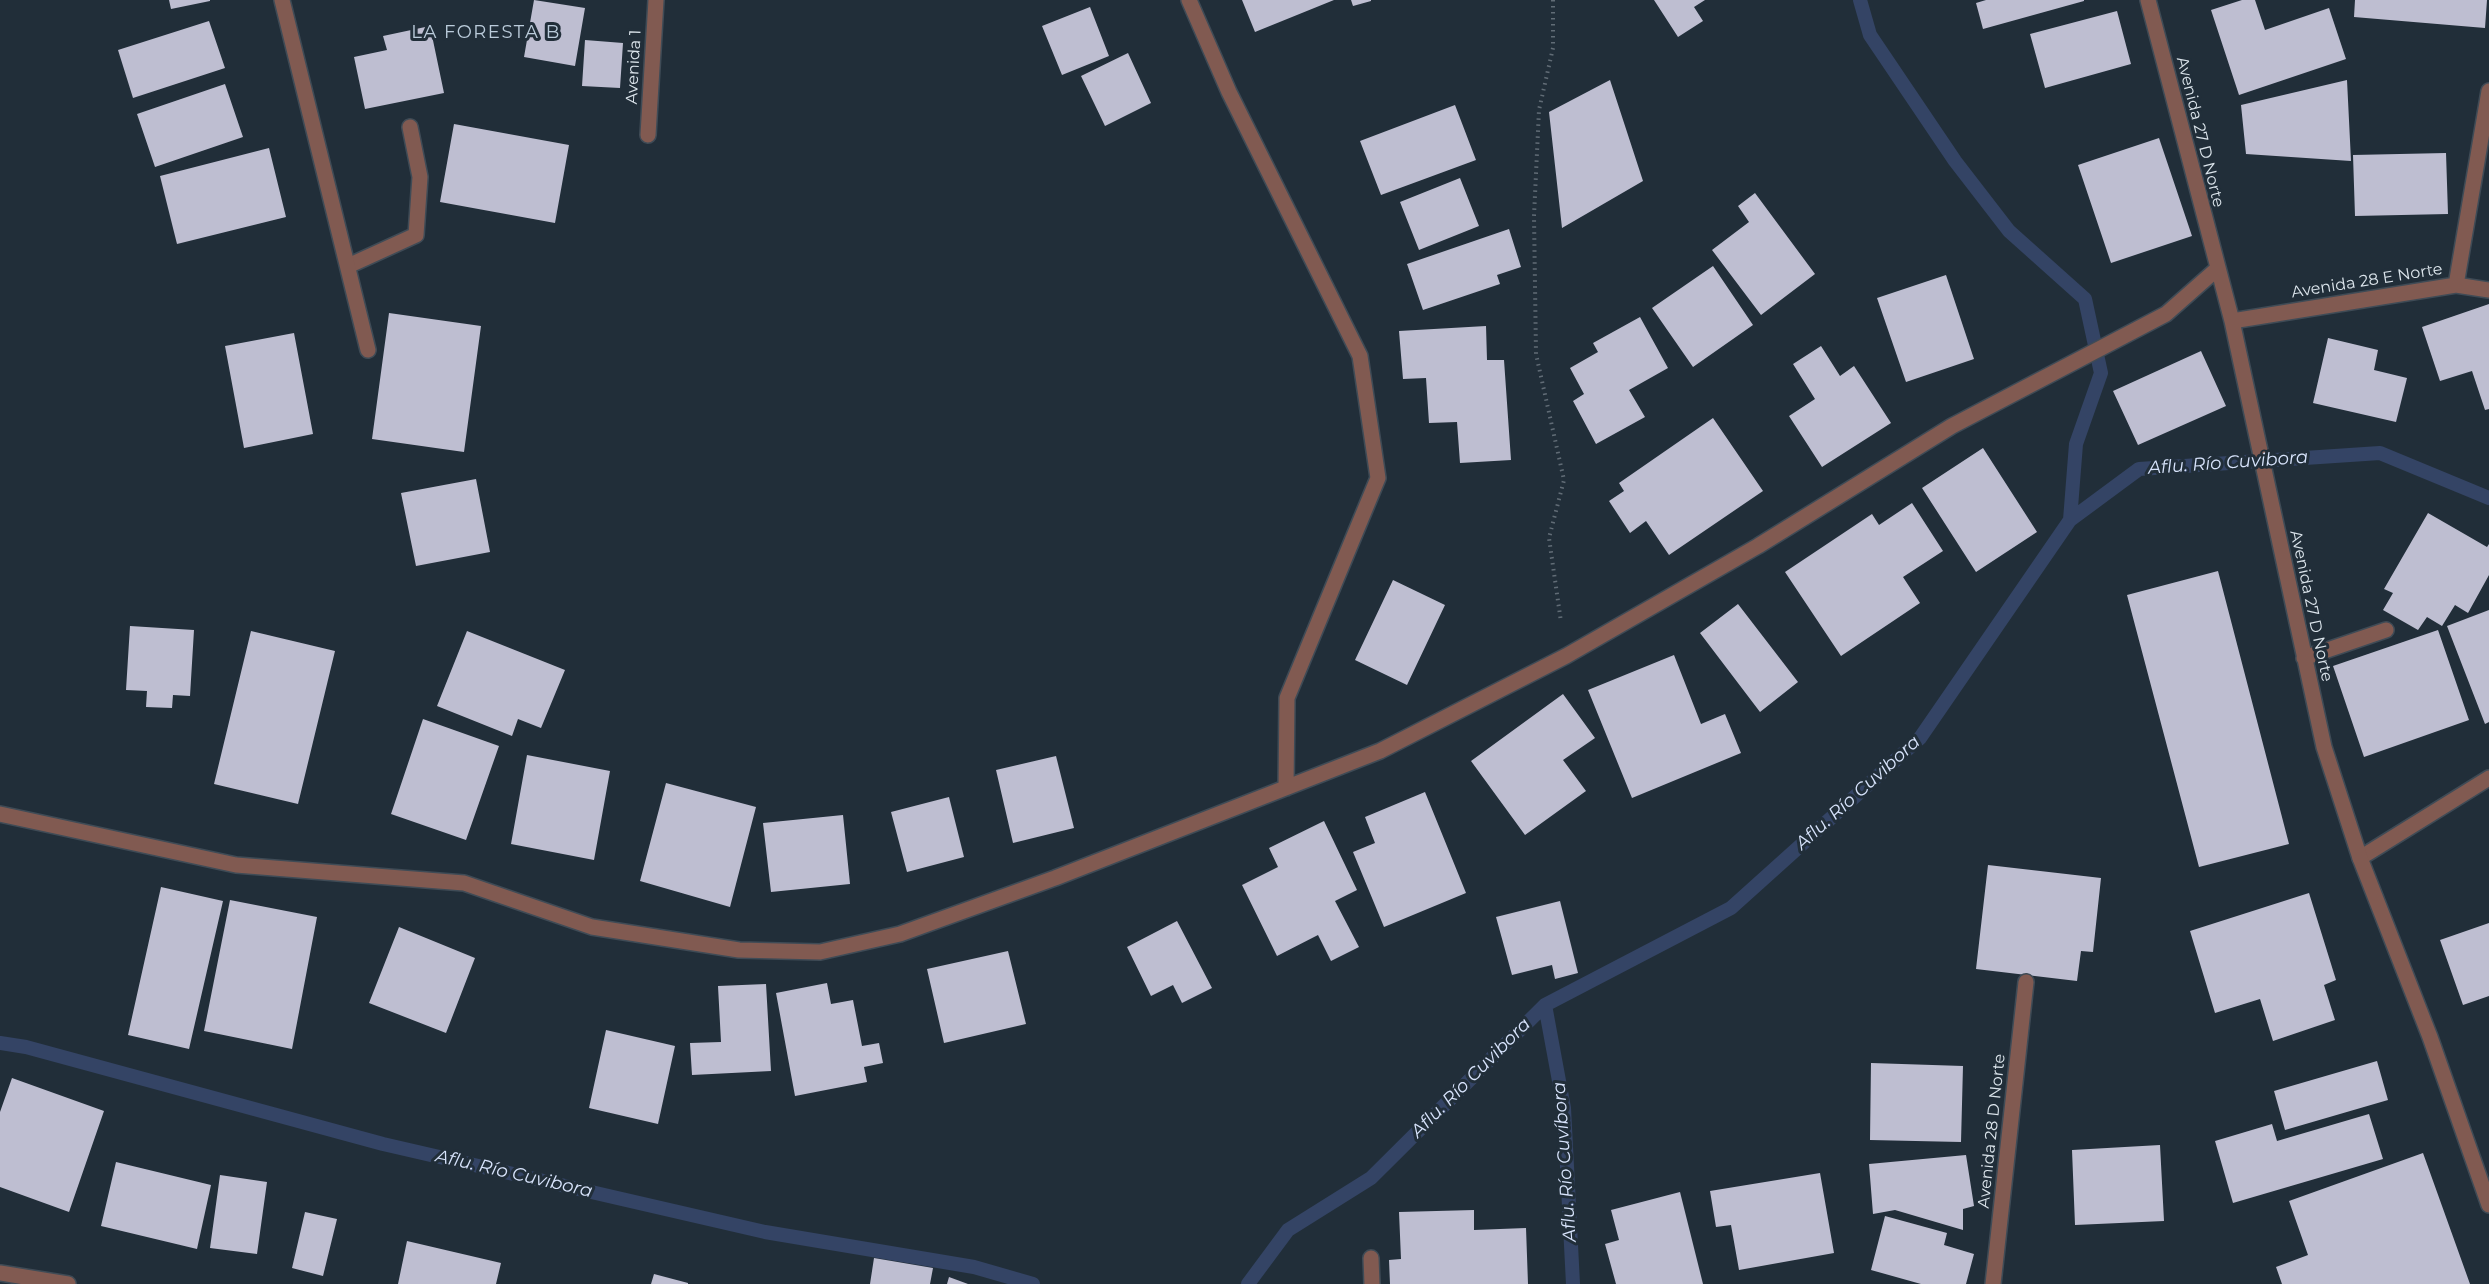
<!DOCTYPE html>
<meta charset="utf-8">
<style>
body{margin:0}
canvas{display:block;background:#212e39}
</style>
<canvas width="2489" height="1284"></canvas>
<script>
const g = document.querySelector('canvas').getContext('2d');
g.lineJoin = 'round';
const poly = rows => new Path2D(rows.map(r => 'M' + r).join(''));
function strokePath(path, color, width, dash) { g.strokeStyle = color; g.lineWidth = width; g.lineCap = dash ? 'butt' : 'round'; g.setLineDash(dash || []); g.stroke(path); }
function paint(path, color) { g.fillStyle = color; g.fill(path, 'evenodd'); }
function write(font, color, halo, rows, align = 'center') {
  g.font = font + ' Montserrat,sans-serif'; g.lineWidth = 6; g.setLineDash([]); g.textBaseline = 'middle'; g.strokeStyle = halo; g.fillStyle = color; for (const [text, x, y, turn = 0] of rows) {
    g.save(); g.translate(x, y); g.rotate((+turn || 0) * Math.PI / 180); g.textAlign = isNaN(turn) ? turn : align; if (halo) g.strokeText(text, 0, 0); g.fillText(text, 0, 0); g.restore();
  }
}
strokePath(poly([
 [1860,0,1870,35,1955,161,2009,231,2085,299,2101,373,2076,444,2070,520],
 [1545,1005,1564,1108,1573,1284],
 [0,1043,26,1047,383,1144,765,1232,974,1267,1033,1284],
 [1248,1284,1288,1230,1371,1178,1545,1005,1731,908,1920,738,2070,520,2139,469,2380,453,2489,498]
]), '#344465', 14);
paint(poly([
 [169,0,210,0,210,1,171,9],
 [534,0,585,8,575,66,524,57],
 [1242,0,1334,0,1255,32],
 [1351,0,1371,0,1371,1,1353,6],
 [1654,0,1705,0,1694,7,1703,21,1678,37],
 [1986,0,2084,0,2084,1,1983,29,1976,3],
 [2242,0,2255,0,2265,30,2329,8,2346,59,2239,95,2211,10],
 [2355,0,2487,0,2485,28,2354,17],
 [1090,7,1109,56,1062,75,1042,26],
 [2117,11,2131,64,2045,88,2030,34],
 [209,21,225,68,133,98,118,50],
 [430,26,444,93,365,109,354,57,387,50,383,36],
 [585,40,623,43,620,88,582,86],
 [1128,53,1151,103,1105,126,1081,76],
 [1610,80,1643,181,1562,228,1549,112],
 [2347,80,2351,161,2246,154,2241,105],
 [225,84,243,137,155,167,137,114],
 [1455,105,1476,160,1381,195,1360,141],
 [454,124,569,145,555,223,440,202],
 [2159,138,2192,236,2111,263,2078,165],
 [269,148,286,217,177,244,160,176],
 [2446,153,2448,214,2355,216,2353,155],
 [1460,178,1479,226,1419,250,1400,202],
 [1755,193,1815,274,1761,315,1712,250,1749,222,1738,206],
 [1509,229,1521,267,1497,275,1500,284,1423,310,1407,264],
 [1713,266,1753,325,1693,367,1652,308],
 [1946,275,1974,359,1906,382,1877,298],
 [2489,304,2489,409,2485,410,2472,371,2440,381,2422,327],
 [389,313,481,326,464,452,372,439],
 [1640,317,1668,368,1629,390,1645,417,1596,444,1573,401,1584,394,1570,368,1598,352,1593,343],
 [1486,326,1487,360,1504,360,1511,460,1460,463,1457,422,1429,423,1426,378,1403,379,1399,331],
 [294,333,313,434,244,448,225,346],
 [2328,338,2378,350,2374,370,2407,378,2396,422,2313,403],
 [1821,346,1840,376,1854,366,1891,423,1822,467,1789,416,1815,399,1793,364],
 [2201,351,2226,406,2138,445,2113,391],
 [1713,418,1763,491,1669,555,1646,521,1630,533,1609,501,1624,491,1619,483],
 [1983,448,2037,532,1976,572,1922,488],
 [476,479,490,552,416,566,401,493],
 [1912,503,1943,551,1903,577,1920,603,1841,656,1785,572,1872,514,1879,525],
 [2428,513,2487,547,2489,544,2489,575,2468,613,2455,605,2442,626,2427,617,2418,630,2383,610,2393,593,2384,589],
 [2218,571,2289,844,2199,867,2127,595],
 [1393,580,1445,605,1407,685,1355,660],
 [1738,604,1798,682,1760,712,1700,633],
 [2489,610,2489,722,2485,724,2447,626],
 [130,626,194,630,190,696,173,695,172,708,146,707,147,691,126,690],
 [2438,630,2469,720,2364,757,2333,666],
 [251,631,335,651,298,804,214,784],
 [467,631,565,670,541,728,518,719,512,736,437,706],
 [1674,655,1701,724,1725,714,1741,753,1632,798,1588,690],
 [1563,694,1595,738,1563,760,1586,791,1525,835,1471,761],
 [423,719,499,746,466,840,391,814],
 [527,755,610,771,594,860,511,844],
 [1056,756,1074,828,1013,843,996,770],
 [666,783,756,807,730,907,640,881],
 [1425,792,1466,893,1384,927,1353,852,1375,843,1365,817],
 [949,797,964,857,907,872,891,812],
 [843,815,850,884,771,892,763,823],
 [1324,821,1357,890,1335,901,1359,947,1331,961,1318,935,1277,956,1242,885,1278,867,1269,848],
 [1988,865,2101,878,2093,952,2081,951,2077,981,1976,969],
 [161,887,223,901,189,1049,128,1035],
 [2309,893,2336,980,2324,985,2335,1020,2273,1041,2260,999,2215,1013,2190,931],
 [230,900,317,917,292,1049,204,1031],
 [1560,901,1578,973,1555,979,1552,965,1512,975,1496,917],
 [1177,921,1212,988,1182,1003,1173,985,1151,996,1127,947],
 [2489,923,2489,996,2463,1005,2440,940],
 [399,927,475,958,446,1033,369,1003],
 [1008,951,1026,1024,944,1043,927,969],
 [827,983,831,1004,853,1000,862,1046,879,1043,883,1063,864,1067,867,1082,795,1096,776,993],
 [766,984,771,1071,692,1075,690,1043,721,1042,718,986],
 [606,1030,675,1046,658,1124,589,1108],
 [2377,1061,2388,1100,2285,1130,2274,1091],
 [1871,1063,1963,1066,1961,1142,1870,1140],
 [12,1078,104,1111,69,1212,0,1187,0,1112],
 [2369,1114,2383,1159,2233,1203,2215,1141,2272,1124,2277,1141],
 [2160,1145,2164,1221,2075,1225,2072,1150],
 [2423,1153,2470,1284,2282,1284,2276,1267,2308,1255,2289,1201],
 [1966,1155,1974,1206,1963,1209,1963,1230,1895,1210,1873,1214,1869,1164],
 [116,1162,211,1185,197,1249,101,1226],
 [1820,1173,1834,1253,1739,1270,1731,1225,1716,1227,1710,1191],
 [220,1175,267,1182,257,1254,210,1248],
 [1680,1192,1703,1284,1616,1284,1605,1244,1619,1240,1611,1210],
 [1474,1210,1474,1230,1526,1228,1528,1284,1390,1284,1389,1260,1401,1259,1399,1212],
 [305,1212,337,1219,323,1276,292,1268],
 [1885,1216,1947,1233,1944,1245,1974,1254,1966,1284,1921,1284,1871,1270],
 [407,1241,501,1263,496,1284,398,1284],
 [874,1258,933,1268,930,1284,870,1284],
 [654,1274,688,1283,688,1284,651,1284],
 [949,1277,968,1284,947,1284]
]), '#bebed1');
const service = poly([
 [348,266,416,235,420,177,410,127],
 [2360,858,2489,778]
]);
const minor = poly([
 [282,0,368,350],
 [1189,0,1229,92,1360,356,1378,478,1287,698,1286,788],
 [2148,0,2232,321,2324,747,2360,858,2430,1037,2489,1205],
 [648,135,656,0],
 [2456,285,2489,290],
 [2232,321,2456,285,2489,91],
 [2304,658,2386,630],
 [0,814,236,865,464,883,592,927,739,950,820,952,900,934,1055,878,1380,751,1566,656,1758,546,1952,426,2166,314,2217,269],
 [1371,1258,1372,1284],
 [0,1273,68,1284],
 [1993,1284,2026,982]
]);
strokePath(service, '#3f4b56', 18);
strokePath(minor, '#3f4b56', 18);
strokePath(poly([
 [1553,0,1553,48,1539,110,1534,216,1536,354,1564,480,1549,538,1561,622]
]), '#616c76', 4, [1.5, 4.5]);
strokePath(service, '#815a51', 15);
strokePath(minor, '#815a51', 15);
write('16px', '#dce5ec', '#212e39', [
 ["Avenida 1",634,67,-87],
 ["Avenida 27 D Norte",2200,132,76],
 ["Avenida 28 E Norte",2367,281,-9],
 ["Avenida 27 D Norte",2311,606,78],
 ["Avenida 28 D Norte",1992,1131,-84]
]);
g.letterSpacing = '1.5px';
write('18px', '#bbccdb', '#212e39', [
 ["LA FORESTA B",486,33]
]);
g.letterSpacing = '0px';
write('italic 18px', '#d8e4fc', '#212e39', [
 ["Aflu. Río Cuvibora",2228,463,-4],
 ["Aflu. Río Cuvibora",1858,793,-42],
 ["Aflu. Río Cuvibora",1471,1078,-45],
 ["Aflu. Río Cuvíbora",1565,1162,-94],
 ["Aflu. Río Cuvibora",514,1174,13]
]);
</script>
